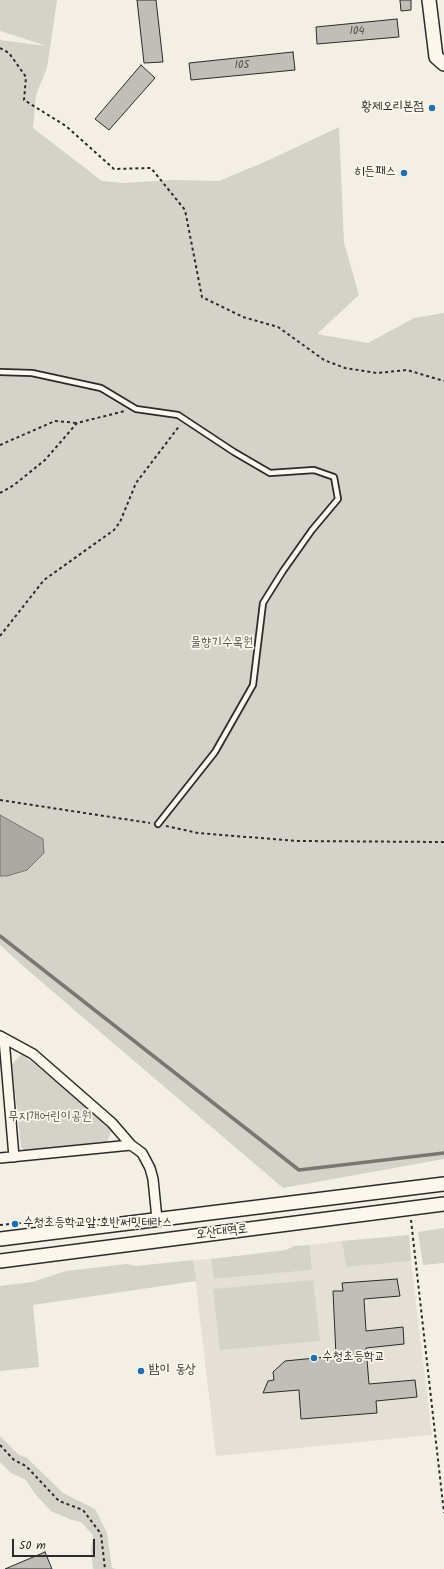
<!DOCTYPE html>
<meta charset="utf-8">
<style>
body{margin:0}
#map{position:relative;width:444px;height:1569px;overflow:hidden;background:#f3efe4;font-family:Kalam,sans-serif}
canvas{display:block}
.scale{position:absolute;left:12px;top:1539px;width:83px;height:18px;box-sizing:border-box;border:2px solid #2b2b2b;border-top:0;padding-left:5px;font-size:12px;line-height:14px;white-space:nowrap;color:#2b2b2b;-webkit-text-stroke:3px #fbf7ec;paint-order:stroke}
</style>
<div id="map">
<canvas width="444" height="1569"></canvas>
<div class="scale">50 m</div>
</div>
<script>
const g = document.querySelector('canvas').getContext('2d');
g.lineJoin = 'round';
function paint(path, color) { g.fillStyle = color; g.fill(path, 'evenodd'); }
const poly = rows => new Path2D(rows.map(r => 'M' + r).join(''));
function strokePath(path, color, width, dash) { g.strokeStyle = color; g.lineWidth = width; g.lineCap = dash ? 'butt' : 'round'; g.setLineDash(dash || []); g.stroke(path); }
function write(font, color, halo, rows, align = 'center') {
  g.font = font + ' Kalam,"Poor Story",sans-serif'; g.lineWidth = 3.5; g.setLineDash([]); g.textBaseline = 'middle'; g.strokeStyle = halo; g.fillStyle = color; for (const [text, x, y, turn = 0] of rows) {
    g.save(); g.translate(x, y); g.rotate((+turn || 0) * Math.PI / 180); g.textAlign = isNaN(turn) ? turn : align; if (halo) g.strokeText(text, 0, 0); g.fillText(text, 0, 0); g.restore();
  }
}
paint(poly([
 [342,1241,346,1267,411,1261,432,1435,216,1456,193,1260,211,1259,215,1279,312,1270,310,1245]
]), '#e4e0d6');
paint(poly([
 [0,0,57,0,47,68,36,95,33,128,102,181,124,183,172,180,219,181,269,160,339,127,344,243,359,295,317,334,368,343,414,318,444,313,444,1159,283,1188,31,973,0,945,0,40,47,46,0,31],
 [22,1054,113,1128,106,1144,27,1153,21,1147,12,1064],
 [444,1228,444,1263,423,1265,418,1232],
 [409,1235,411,1261,346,1267,342,1241],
 [310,1245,312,1270,214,1279,211,1259,286,1250,294,1246],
 [193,1260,196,1281,33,1305,39,1367,0,1371,0,1286,32,1282,66,1271,127,1264,136,1266],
 [313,1280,320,1341,220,1350,213,1289],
 [0,1436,19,1455,26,1457,63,1493,95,1509,107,1533,112,1568,116,1569,93,1569,91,1551,93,1535,81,1522,69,1519,51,1511,35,1494,26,1480,11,1473,0,1462]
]), '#d5d2c9');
const water = poly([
 [0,815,43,839,44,853,27,870,7,876,0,876,0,815]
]);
paint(water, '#aca9a2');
strokePath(water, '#787772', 1);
strokePath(poly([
 [0,936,299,1170,444,1153]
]), '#787772', 3.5);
const building = poly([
 [137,0,156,0,163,62,144,63,137,0],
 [400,0,411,0,411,10,401,11,400,0],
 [397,19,399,37,317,44,316,27,397,19],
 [293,52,295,70,191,80,189,63,293,52],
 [141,65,155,78,109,130,95,119,141,65],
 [397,1279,400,1296,364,1299,366,1331,403,1327,404,1344,366,1348,369,1384,415,1380,417,1397,376,1401,377,1413,301,1419,299,1390,263,1393,268,1381,274,1380,273,1372,285,1361,336,1356,333,1291,343,1291,342,1283,397,1279],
 [45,1552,52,1569,5,1569,45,1552]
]);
paint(building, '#c0beb6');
strokePath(building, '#2b2b2b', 1);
const lane = poly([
 [0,372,32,373,101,388,136,409,178,415,234,452,270,473,314,470,334,477,338,499,312,530,283,571,263,603,253,685,215,752,158,824]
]);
const street = poly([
 [0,1036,33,1054,112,1123,131,1145,142,1153,150,1168,153,1179,157,1219],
 [4,1039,14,1157],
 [0,1158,131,1145]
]);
const secondary = poly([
 [429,0,436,57,444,64],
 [0,1239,444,1184],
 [0,1261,444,1204]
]);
strokePath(lane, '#2b2b2b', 8);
strokePath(street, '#2b2b2b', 12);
strokePath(secondary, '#2b2b2b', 16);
strokePath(poly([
 [0,48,9,53,26,77,24,100,66,126,114,169,151,168,185,210,202,297,243,317,278,327,324,360,345,368,377,373,407,370,444,381],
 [0,445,55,421,77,423],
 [0,493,14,485,45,460,77,423,125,411],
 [0,636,44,580,114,530,120,522,136,483,180,425],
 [0,800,150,823],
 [166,826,198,833,297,841,444,842],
 [411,1220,444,1513],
 [0,1225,50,1220],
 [0,1445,14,1460,26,1466,59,1501,83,1510,101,1534,105,1569]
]), '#2b2b2b', 2, [3, 3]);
strokePath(lane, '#fbf7ec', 4.5);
strokePath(street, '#fbf7ec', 9);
strokePath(secondary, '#fbf7ec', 13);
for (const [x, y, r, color] of [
 [432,108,4,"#1f6fb2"],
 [404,173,4,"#1f6fb2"],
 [15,1224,4,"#1f6fb2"],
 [314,1358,4,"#1f6fb2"],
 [141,1371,4,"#1f6fb2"]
]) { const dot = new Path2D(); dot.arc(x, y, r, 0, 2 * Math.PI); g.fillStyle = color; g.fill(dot); strokePath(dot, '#fbf7ec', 1.5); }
write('11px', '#50504e', null, [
 ["104",357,32],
 ["105",242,66]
]);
write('13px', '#2b2b2b', '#fbf7ec', [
 ["황제오리본점",424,108,"right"],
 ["히든패스",396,173,"right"],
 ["수청초등학교앞.호반써밋테라스",23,1224],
 ["수청초등학교",322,1358],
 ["밤이 동상",149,1371]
], 'left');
write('13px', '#565552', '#fbf7ec', [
 ["물향기수목원",222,644],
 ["무지개어린이공원",50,1118]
]);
write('13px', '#2b2b2b', '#fbf7ec', [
 ["오산대역로",222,1233,-7]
]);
</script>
